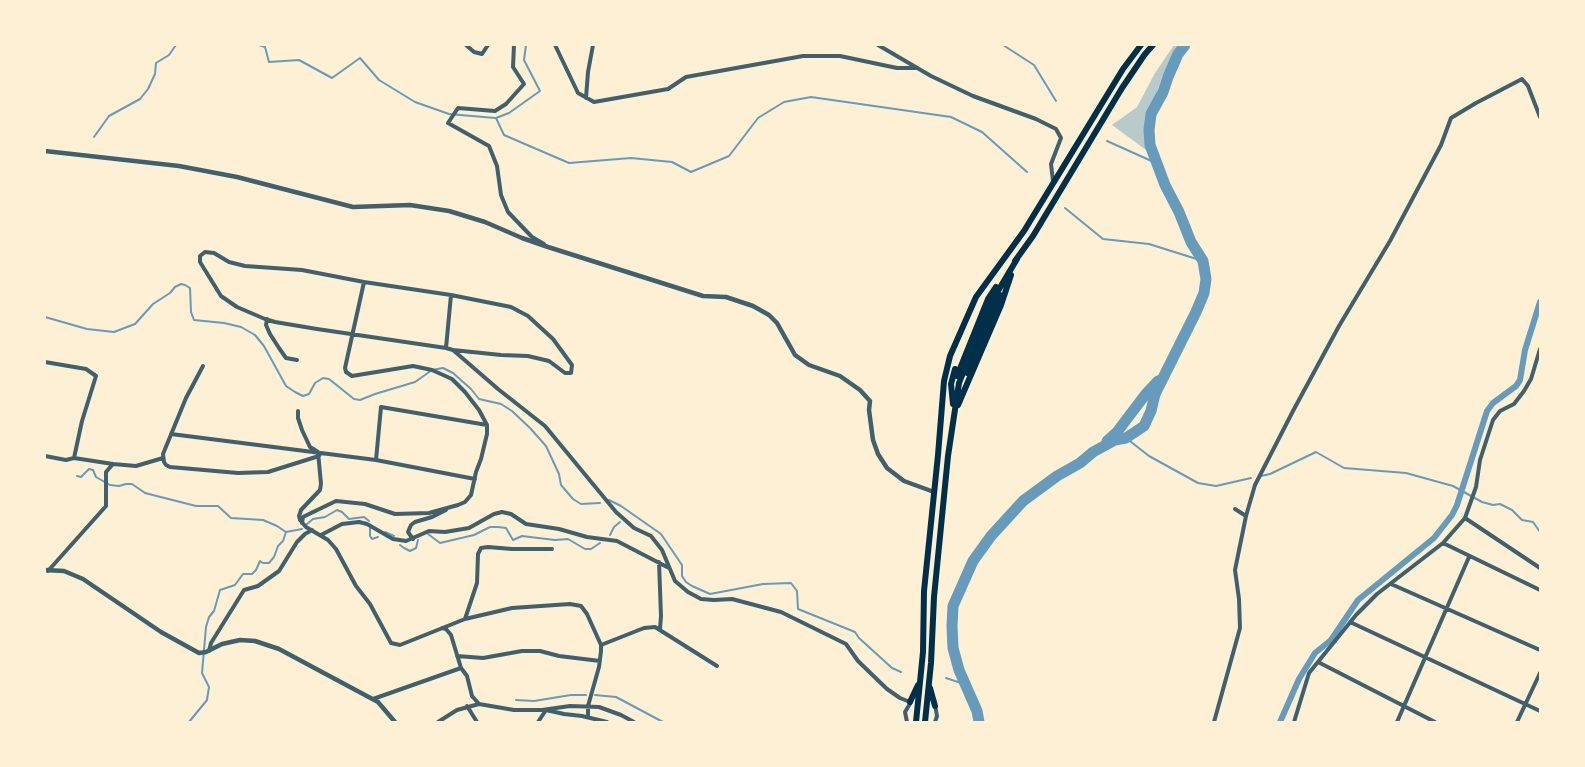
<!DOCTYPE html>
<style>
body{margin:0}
#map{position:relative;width:1585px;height:767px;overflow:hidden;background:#fdf0d5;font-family:Cabin,sans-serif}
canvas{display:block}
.frame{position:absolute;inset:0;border:46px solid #fdf0d5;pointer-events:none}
</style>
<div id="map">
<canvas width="1585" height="767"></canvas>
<div class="frame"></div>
</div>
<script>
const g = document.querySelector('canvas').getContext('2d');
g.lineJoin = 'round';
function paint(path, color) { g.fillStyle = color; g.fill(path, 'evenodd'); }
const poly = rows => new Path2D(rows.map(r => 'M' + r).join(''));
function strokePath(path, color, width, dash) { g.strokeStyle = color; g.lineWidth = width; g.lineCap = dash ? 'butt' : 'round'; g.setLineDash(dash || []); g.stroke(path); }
paint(poly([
 [1174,45,1179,45,1162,77,1155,97,1145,119,1146,150,1112,125,1137,107,1155,73]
]), '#b9caca');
strokePath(poly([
 [259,45,265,47,269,62,299,60,332,78,360,58,379,80,415,102,449,114,495,118],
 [526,45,524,60,540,91,509,113,496,118,504,135,569,163,631,158,672,162,691,172,729,156,758,118,784,102,811,97,951,117,982,132,1027,172],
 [1003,45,1034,65,1056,101],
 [94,137,109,116,140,99,148,89,155,74,156,63,169,55,176,45],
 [1107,141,1156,163],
 [1065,208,1103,239,1149,244,1203,261],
 [45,317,87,329,114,332,135,324,153,304,170,293,175,287,181,284,185,285,190,288,191,312,194,320,224,323,241,327,255,335,264,346,286,386,295,392,303,396,309,394,315,383,323,378,329,379,354,399,360,400,375,394,415,382,432,370,443,368,453,373,471,389,479,399,501,404,512,411,530,428,546,446,559,474,561,485,573,499,581,504,600,503],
 [1126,438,1149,456,1198,483,1216,486,1251,478],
 [77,476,81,477,89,469,93,470,96,477,110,485,119,486,126,484,132,484,145,493,196,506,218,506,231,518,263,520,277,526,286,532],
 [1261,476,1270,474,1316,452,1344,468,1406,473,1453,486,1482,502,1493,505,1500,504,1512,510,1522,520,1533,522,1540,532],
 [609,500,621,506,661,534,682,565,682,576,686,582,692,586,710,594,763,584,791,583,797,591,798,609,855,632,859,638,892,668,901,672],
 [307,524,313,519,325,517,337,510,342,512,349,519,364,517,369,521],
 [370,528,370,536,372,539,378,537],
 [385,532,394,536],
 [428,534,440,543,474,535,490,527,498,527,506,528,513,540,522,536,555,540,568,539,585,549,591,549,600,543],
 [610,535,614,527,620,522],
 [400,545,404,548,410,551,416,548,418,540],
 [946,678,964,684],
 [595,695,616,697,663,722],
 [516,700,534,701,571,695,586,695],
 [189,722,207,700,209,687,202,673,206,627,209,617,214,611,220,590,235,585,243,574,252,574,256,570,260,561,263,563,269,563,274,557,278,546,283,541,286,532,302,529]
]), '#669bbc', 2);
strokePath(poly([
 [1280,722,1299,679,1315,653,1331,640,1358,600,1434,538,1452,515,1457,505,1487,411,1493,403,1516,386,1520,380,1525,350,1540,302]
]), '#669bbc', 6);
strokePath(poly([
 [1107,441,1117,432,1145,395,1158,381],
 [979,722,977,711,959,670,953,648,952,626,953,606,973,561,991,536,1023,501,1057,476,1080,463,1093,452,1115,440,1126,438,1144,426,1151,411,1155,394,1196,312,1204,293,1206,279,1203,261,1191,242,1179,212,1165,185,1150,145,1149,130,1151,114,1163,92,1168,77,1178,54,1185,45]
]), '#669bbc', 11);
strokePath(poly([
 [466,45,474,52,482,54,488,45],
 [514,45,513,67,524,84,506,104,495,111,458,108,448,123,489,146,497,166,501,195,508,212,532,237,544,244],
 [555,45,578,93,594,102,668,89,686,77,803,56,840,56,897,68,915,68],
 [878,45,931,76,973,96,1036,119,1056,129,1061,138,1051,164,1053,181],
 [586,98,588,72,593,45],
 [205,252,214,253,229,262,245,266,302,270,364,282,451,295,511,307,528,316,553,339,572,365,571,373,565,373,549,361,528,356,501,355,453,350,446,348,317,329,275,322,265,319,237,307,221,296,200,262,200,256,205,252],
 [267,319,266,325,270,334,279,348,286,358,297,360],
 [446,348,451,295],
 [453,350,498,389,545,426,616,512,634,528,651,536,662,550,675,581,688,592,701,599,714,600,732,599,781,612,846,644,858,661,887,689,900,698,910,702],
 [45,362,86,369,96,376,82,421,74,458,66,460,45,456],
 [203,366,186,398,163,454,164,462,166,465,170,467,238,473,268,472,319,456],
 [298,411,298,418,302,430,310,447,318,452,321,484,320,490,301,510,299,516,300,520,306,527,328,540,336,549,356,586,370,604,391,643,400,645,465,619,512,608,570,604,581,606,587,614,601,645,601,651,599,667,588,706,588,717],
 [171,434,376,460,475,479],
 [74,458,113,464],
 [376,460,381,407,487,425],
 [1235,509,1246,516],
 [1465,518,1540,568],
 [302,523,303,517,307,515,336,501,365,504,395,514,429,513,458,505,465,502,471,495,476,472,481,459,487,434,487,425,479,410,465,392,452,379,432,370,413,366,352,376,346,372,345,368,364,282],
 [321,535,342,524,359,522,367,524,393,539,406,541,429,531,445,532,469,528,494,514,502,512,511,514,526,524,559,529,587,537,617,541,669,568],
 [413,539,408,532,411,525,415,522,432,517,446,510],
 [1443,543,1540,590],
 [659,562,661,616,660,629],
 [48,571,106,506,106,472,113,464,136,466,163,458],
 [1391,584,1540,650],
 [465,619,477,583,478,554,481,548,488,547,512,549,552,549],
 [1350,622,1540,711],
 [442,628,446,629,451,635,461,668,467,676,472,696,479,704],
 [601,645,644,628,655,627,717,666],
 [209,651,211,643,244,590,258,586,279,571,297,542,305,534,312,530],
 [457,656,483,658,522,651,540,651,559,656,600,661],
 [1318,662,1435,722],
 [373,699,461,668],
 [935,705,937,716,935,722],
 [467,706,477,722],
 [438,722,457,710,479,704,514,710,542,710,570,706,599,707,621,715,634,722],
 [538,722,546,710,564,714,582,716,607,722],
 [907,722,905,712,911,702],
 [1214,722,1240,628,1239,599,1235,570,1246,516,1255,485,1293,411,1339,326,1390,241,1441,145,1451,118,1476,103,1522,79,1528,86,1540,117],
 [1294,722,1309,673,1356,615,1377,594,1443,543,1465,518,1476,487,1480,460,1493,420,1500,411,1514,404,1524,391,1531,379,1540,349],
 [1397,722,1469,557],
 [1517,722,1540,673]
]), '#3f606c', 4);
strokePath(poly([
 [45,151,179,166,237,177,353,207,410,205,449,211,485,222,522,238,548,247,703,296,726,297,753,306,769,315,777,323,795,355,809,365,840,376,860,390,870,401,869,410,873,440,878,454,887,468,904,481,934,492],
 [45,570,64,571,83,579,161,632,199,653,206,652,222,644,240,640,255,641,279,649,378,702,395,722]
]), '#3f606c', 4.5);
strokePath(poly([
 [1015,261,1033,236,1122,88,1145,54,1153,45],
 [967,373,1000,295],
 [957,376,988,299,996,287],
 [953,404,951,384,955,369],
 [958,405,1001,305,1011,275],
 [930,688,935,706],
 [910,702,918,685],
 [916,722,923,652,924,591,938,455,944,381,950,356,976,297,1024,231,1123,69,1141,45],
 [925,722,931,663,934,597,948,456,959,383,992,301,1017,259]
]), '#003049', 6);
</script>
